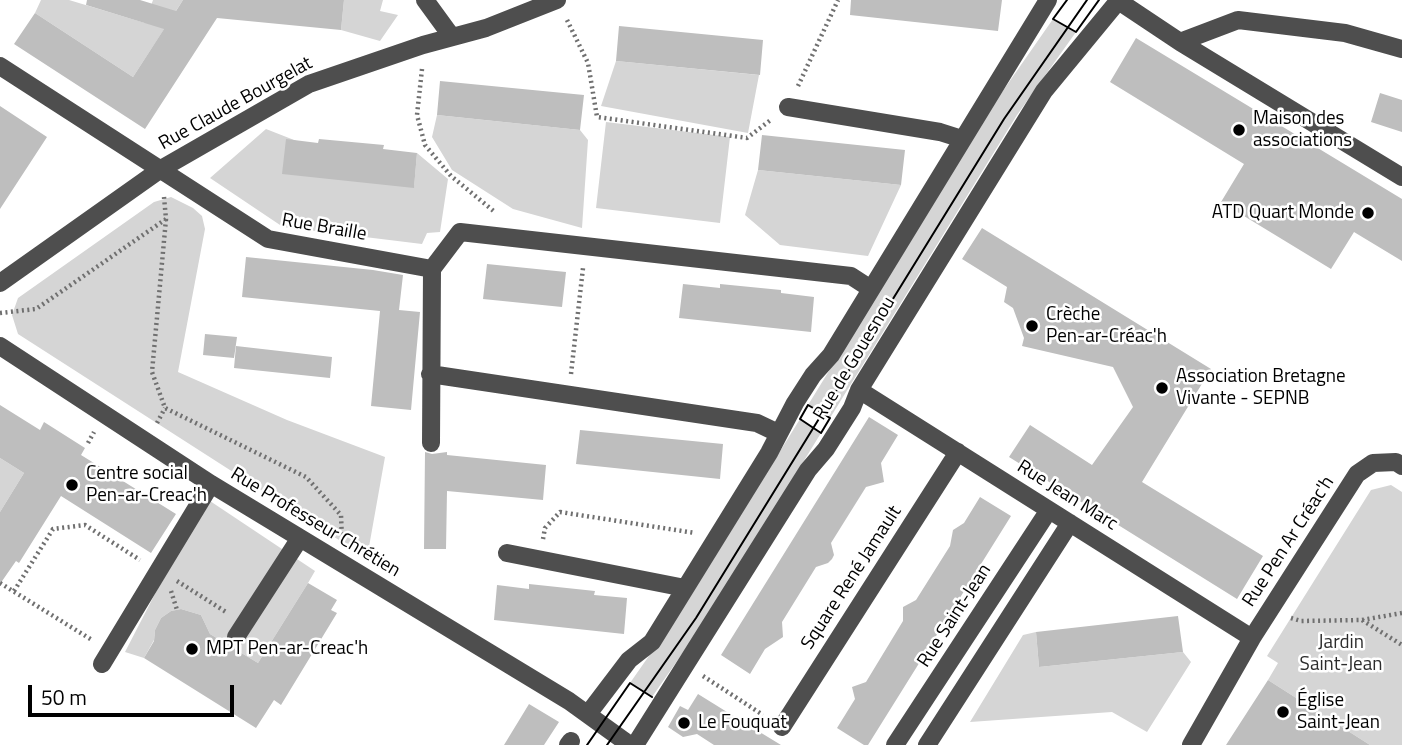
<!DOCTYPE html>
<meta charset="utf-8">
<style>
body{margin:0}
#map{position:relative;width:1402px;height:745px;overflow:hidden;background:#fff;font-family:"Titillium Web",sans-serif}
canvas{display:block}
.scale{position:absolute;left:28px;top:685px;width:206px;height:32px;box-sizing:border-box;border:4px solid #000;border-top:0;padding-left:9px;font-size:21px;line-height:24px;white-space:nowrap;color:#000;-webkit-text-stroke:5px #fff;paint-order:stroke}
</style>
<div id="map">
<canvas width="1402" height="745"></canvas>
<div class="scale">50 m</div>
</div>
<script>
const g = document.querySelector('canvas').getContext('2d');
g.lineJoin = 'round';
function paint(path, color) { g.fillStyle = color; g.fill(path, 'evenodd'); }
const poly = rows => new Path2D(rows.map(r => 'M' + r).join(''));
function strokePath(path, color, width, dash) { g.strokeStyle = color; g.lineWidth = width; g.lineCap = dash ? 'butt' : 'round'; g.setLineDash(dash || []); g.stroke(path); }
function write(font, color, halo, rows, align = 'center') {
  g.font = font + ' "Titillium Web",sans-serif'; g.lineWidth = 5; g.setLineDash([]); g.textBaseline = 'middle'; g.strokeStyle = halo; g.fillStyle = color; for (const [text, x, y, turn = 0] of rows) {
    g.save(); g.translate(x, y); g.rotate((+turn || 0) * Math.PI / 180); g.textAlign = isNaN(turn) ? turn : align; if (halo) g.strokeText(text, 0, 0); g.fillText(text, 0, 0); g.restore();
  }
}
paint(poly([
 [41,0,69,0,145,23,153,0,183,0,133,77,35,13],
 [344,0,383,0,380,11,398,15,380,41,341,30],
 [1053,19,1076,32,1017,115,830,418,808,405,991,108],
 [616,61,759,75,748,133,601,106],
 [437,115,580,130,588,140,582,228,513,209,452,170,432,137],
 [606,122,730,137,720,223,596,208],
 [266,129,414,187,417,153,448,179,440,232,427,233,422,244,283,227,210,178],
 [758,170,901,185,868,256,780,245,745,215],
 [171,197,193,208,202,216,205,229,178,372,287,420,385,457,367,558,18,334,12,315,18,298,154,202],
 [800,419,821,433,709,615,652,697,630,683,688,600],
 [0,458,24,473,0,512],
 [1391,485,1402,492,1402,745,1370,745,1268,680,1278,663,1267,656,1371,490],
 [210,501,315,571,308,583,258,663,210,634,201,615,181,609,171,611,161,618,155,630,154,640,144,658,125,652,157,590],
 [1036,632,1039,667,1183,652,1191,662,1147,732,1112,712,970,722,1023,635]
]), '#d5d5d5');
paint(poly([
 [87,0,140,0,176,11,183,0,344,0,341,30,217,18,145,129,14,44,35,13,133,77,164,29,86,5],
 [851,0,1002,0,998,31,850,15],
 [619,26,763,40,760,75,616,61],
 [1136,38,1402,199,1402,261,1354,232,1331,269,1221,202,1244,164,1110,82],
 [440,81,584,95,580,130,437,115],
 [1380,93,1402,100,1402,132,1371,122],
 [0,106,47,137,0,209],
 [762,135,905,150,901,185,758,170],
 [286,139,318,143,319,139,384,145,383,149,417,153,414,188,282,174],
 [982,228,1211,369,1142,482,1263,556,1237,599,1009,457,1030,425,1092,465,1133,407,1113,367,1022,346,1024,338,1013,308,1004,302,1007,287,962,259],
 [246,257,373,270,403,275,399,310,420,312,411,410,371,406,380,311,242,297],
 [487,264,566,272,562,307,483,299],
 [683,284,720,288,720,284,781,290,781,293,814,297,811,332,679,318],
 [205,334,237,337,234,358,203,355],
 [236,346,332,357,330,378,234,368],
 [0,405,40,430,44,422,85,448,81,455,176,514,151,553,61,496,19,563,16,561,0,584,0,512,24,473,0,458],
 [869,417,898,435,881,463,884,482,866,487,831,543,834,555,832,559,828,563,816,567,782,622,783,637,765,649,750,674,721,655],
 [580,430,723,444,720,479,576,464],
 [425,452,432,454,447,452,447,455,546,465,543,500,447,491,446,549,424,549],
 [980,497,1011,516,868,745,864,745,837,728,855,699,852,687,866,682,903,621,903,607,916,600,950,546,953,530,964,523],
 [308,583,337,600,331,610,337,613,281,705,274,700,256,728,144,658,154,641,155,630,161,618,171,611,181,609,201,615,210,634,258,663],
 [529,584,595,591,594,595,627,598,624,634,494,620,497,585,529,589],
 [1178,616,1183,652,1039,667,1036,632],
 [1268,680,1370,745,1226,745],
 [698,694,727,712,781,745,714,745,697,734,683,737,668,727,680,706,688,710],
 [529,704,559,722,544,745,504,745]
]), '#bebebe');
strokePath(poly([
 [567,20,588,63,597,117,747,138,772,119],
 [422,69,417,115,425,145,451,176,496,213],
 [798,86,838,0],
 [166,219,152,372,165,408,306,477,341,515,342,540],
 [0,313,36,309,166,219,164,197],
 [571,374,583,268],
 [157,423,165,408],
 [88,443,94,432],
 [543,539,545,528,560,512,695,533],
 [177,581,226,612],
 [0,583,92,640],
 [14,591,53,529,85,525,140,560],
 [171,591,177,610],
 [1291,618,1301,621,1362,620,1402,613],
 [1362,620,1402,645],
 [703,676,763,715]
]), '#707070', 4.5, [2, 3.5]);
strokePath(poly([
 [425,0,452,37],
 [1117,0,1180,42,1238,20,1345,33,1402,49],
 [1180,42,1402,177],
 [0,66,268,239,432,269,431,443],
 [788,107,940,132,962,139],
 [432,269,460,232,851,276,871,289],
 [0,283,161,169,309,84,423,45,486,28,557,0],
 [0,346,211,484,569,701,630,745],
 [430,374,757,423,778,433],
 [859,390,1252,638],
 [507,553,685,588],
 [236,637,300,538],
 [102,664,211,484],
 [588,714,629,660,652,642,769,453,795,403,813,375,831,355,1048,0],
 [782,727,958,452],
 [568,745,571,741],
 [635,745,808,470,826,449,852,408,859,390,1044,91,1119,0],
 [895,745,1049,510],
 [927,745,1070,523],
 [1191,745,1252,638,1357,474,1373,463,1396,462,1402,466]
]), '#4e4e4e', 18);
strokePath(poly([
 [1067,0,1053,19,1076,32,1099,0],
 [808,405,830,418,821,433,800,419,808,405],
 [587,745,630,683,652,697],
 [607,745,696,618,1004,119,1087,0]
]), '#000', 2);
for (const [x, y, r, color] of [
 [1239,130,7,"#000"],
 [1368,213,7,"#000"],
 [1032,326,7,"#000"],
 [1162,388,7,"#000"],
 [72,485,7,"#000"],
 [192,649,7,"#000"],
 [1283,712,7,"#000"],
 [684,723,7,"#000"]
]) { const dot = new Path2D(); dot.arc(x, y, r, 0, 2 * Math.PI); g.fillStyle = color; g.fill(dot); strokePath(dot, '#fff', 2.5); }
write('19px', '#000', '#fff', [
 ["Rue Claude Bourgelat",236,104,-29],
 ["Rue Braille",324,228,10],
 ["Rue de Gouesnou",855,359,-59],
 ["Rue Jean Marc",1067,496,32],
 ["Rue Professeur Chrétien",315,523,31],
 ["Rue Pen Ar Créac'h",1289,542,-57],
 ["Square René Jamault",852,578,-57],
 ["Rue Saint-Jean",955,616,-57]
]);
write('19px', '#000', '#fff', [
 ["Maison des",1253,119],
 ["associations",1253,141],
 ["ATD Quart Monde",1354,213,"right"],
 ["Crèche",1046,315],
 ["Pen-ar-Créac'h",1046,337],
 ["Association Bretagne",1176,377],
 ["Vivante - SEPNB",1176,399],
 ["Centre social",86,474],
 ["Pen-ar-Creac'h",86,496],
 ["MPT Pen-ar-Creac'h",206,649],
 ["Église",1297,701],
 ["Saint-Jean",1297,723],
 ["Le Fouquat",698,723]
], 'left');
write('19px', '#2c2c2c', '#fff', [
 ["Jardin",1341,643],
 ["Saint-Jean",1341,665]
]);
</script>
